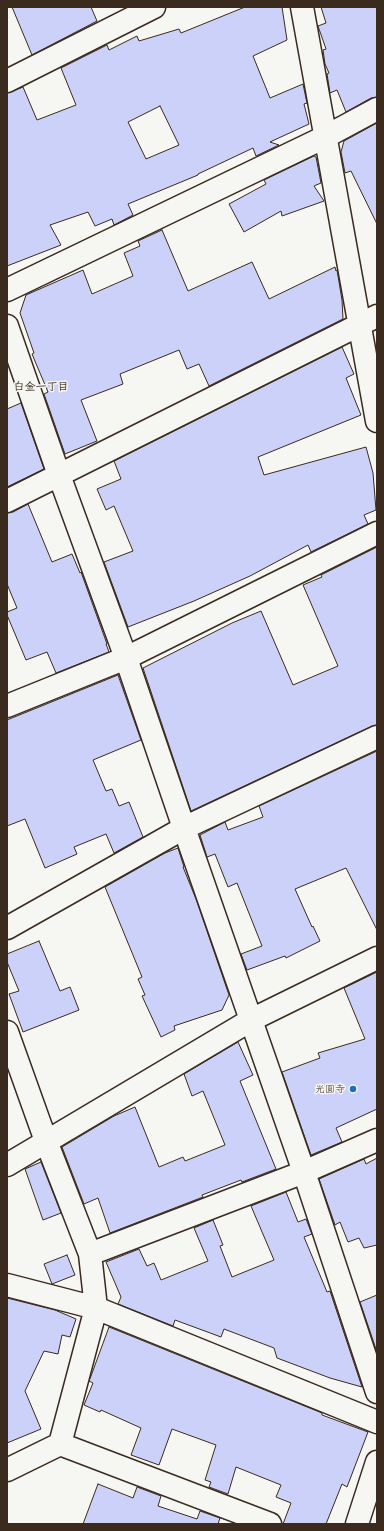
<!DOCTYPE html>
<meta charset="utf-8">
<style>
body{margin:0}
#map{position:relative;width:384px;height:1531px;overflow:hidden;background:#f6f6f2;font-family:Mali,sans-serif}
canvas{display:block}
.frame{position:absolute;inset:0;border:8px solid #3b2a1e;pointer-events:none}
</style>
<div id="map">
<canvas width="384" height="1531"></canvas>
<div class="frame"></div>
</div>
<script>
const g = document.querySelector('canvas').getContext('2d');
g.lineJoin = 'round';
function paint(path, color) { g.fillStyle = color; g.fill(path, 'evenodd'); }
const poly = rows => new Path2D(rows.map(r => 'M' + r).join(''));
function strokePath(path, color, width, dash) { g.strokeStyle = color; g.lineWidth = width; g.lineCap = dash ? 'butt' : 'round'; g.setLineDash(dash || []); g.stroke(path); }
function write(font, color, halo, rows, align = 'center') {
  g.font = font + ' Mali,"Klee One",sans-serif'; g.lineWidth = 3; g.setLineDash([]); g.textBaseline = 'middle'; g.strokeStyle = halo; g.fillStyle = color; for (const [text, x, y, turn = 0] of rows) {
    g.save(); g.translate(x, y); g.rotate((+turn || 0) * Math.PI / 180); g.textAlign = isNaN(turn) ? turn : align; if (halo) g.strokeText(text, 0, 0); g.fillText(text, 0, 0); g.restore();
  }
}
const building = poly([
 [12,7,91,7,97,21,32,55,12,7],
 [245,7,282,7,287,40,253,56,270,98,303,84,307,103,304,104,309,124,270,142,279,145,256,156,253,148,198,174,198,175,128,204,133,215,114,225,112,219,95,226,88,212,50,225,61,245,7,266,7,93,23,87,37,120,76,105,61,68,107,45,109,50,137,36,139,41,179,29,181,33,245,7],
 [160,106,179,145,146,159,128,122,160,106],
 [321,7,377,7,377,97,371,98,346,112,337,90,330,93,327,74,329,73,325,64,323,50,326,49,318,26,326,23,321,7],
 [377,123,377,224,351,171,345,173,341,152,344,141,377,123],
 [314,156,316,157,321,183,314,186,324,201,282,216,281,211,244,232,229,204,266,184,264,180,314,156],
 [162,230,188,291,252,262,269,299,335,267,336,271,337,270,342,300,343,319,209,386,199,364,187,369,179,350,120,374,123,384,81,400,97,441,65,454,44,394,48,392,32,354,34,353,20,313,26,295,83,270,92,294,133,276,124,253,140,246,138,241,162,230],
 [342,347,354,374,346,378,361,415,258,457,264,475,366,447,373,473,376,510,364,515,368,524,311,552,308,545,250,576,194,601,128,627,104,562,133,551,114,506,106,510,97,489,121,479,114,461,342,347],
 [21,403,44,469,7,487,7,409,21,403],
 [28,504,52,562,72,554,80,573,81,572,107,644,106,644,109,652,56,673,47,652,26,660,7,615,7,612,17,608,7,584,7,513,13,512,28,504],
 [377,547,377,725,372,726,191,811,143,668,232,623,261,611,293,685,338,666,303,585,322,577,321,575,377,547],
 [118,675,141,740,93,760,106,791,112,789,119,806,129,802,143,837,114,853,106,834,74,847,77,854,45,868,25,819,7,826,7,720,118,675],
 [377,751,377,930,346,868,295,889,312,927,313,926,320,941,286,958,285,956,247,970,241,954,262,946,237,883,228,887,215,854,207,857,200,835,225,822,228,830,263,817,259,806,377,751],
 [178,848,184,867,183,867,196,899,229,995,222,1010,174,1026,175,1030,161,1037,142,996,145,995,138,979,142,977,105,887,165,853,178,848],
 [39,941,60,991,70,987,79,1010,23,1032,9,994,19,991,7,962,7,954,39,941],
 [377,972,377,1109,336,1128,342,1142,311,1155,282,1072,320,1058,318,1053,365,1039,344,988,377,972],
 [238,1042,253,1075,240,1081,276,1169,242,1182,241,1180,202,1195,203,1197,110,1233,98,1198,84,1204,62,1147,114,1116,135,1107,159,1167,183,1157,185,1161,225,1145,203,1091,192,1096,184,1074,238,1042],
 [377,1158,377,1245,364,1248,359,1238,348,1242,340,1222,335,1225,319,1179,364,1159,366,1164,377,1158],
 [41,1162,61,1213,43,1220,25,1169,41,1162],
 [286,1192,298,1222,306,1219,312,1234,304,1237,327,1292,330,1291,362,1387,330,1378,277,1358,274,1348,224,1329,221,1337,175,1320,173,1326,118,1304,121,1297,106,1262,139,1249,147,1266,154,1263,161,1280,208,1261,194,1228,213,1220,223,1245,220,1246,232,1277,274,1260,251,1206,286,1192],
 [67,1255,75,1275,52,1284,44,1264,67,1255],
 [377,1295,377,1352,360,1302,377,1295],
 [7,1298,55,1310,76,1319,70,1337,62,1335,58,1354,44,1351,25,1391,41,1429,7,1443,7,1298],
 [109,1327,322,1413,322,1415,368,1432,347,1487,342,1484,326,1524,283,1524,291,1503,276,1497,281,1485,236,1467,228,1494,209,1487,211,1482,205,1480,216,1445,172,1429,159,1465,131,1455,141,1428,101,1410,100,1412,84,1405,93,1383,89,1381,91,1376,109,1327],
 [98,1484,133,1498,137,1487,161,1496,158,1506,197,1519,200,1511,220,1518,218,1524,83,1524,98,1484]
]);
paint(building, '#cbd1f9');
strokePath(building, '#3b2a1e', 1);
const minor = poly([
 [302,7,377,421],
 [7,81,154,7],
 [7,290,325,137,377,109],
 [7,326,59,475,126,658,184,828,304,1172,377,1392],
 [7,501,377,316],
 [7,706,126,658,377,533],
 [7,928,184,828,377,737],
 [7,1032,46,1141,90,1254,96,1308,60,1444,7,1470],
 [90,1254,304,1172,377,1140],
 [7,1285,96,1308,377,1422],
 [60,1444,270,1524],
 [357,1524,377,1462]
]);
const tertiary = poly([
 [7,1165,251,1020,377,958]
]);
strokePath(minor, '#3b2a1e', 25);
strokePath(tertiary, '#3b2a1e', 25);
strokePath(minor, '#f6f6f2', 22);
strokePath(tertiary, '#f6f6f2', 22);
for (const [x, y, r, color] of [
 [353,1089,4,"#1f6fb2"]
]) { const dot = new Path2D(); dot.arc(x, y, r, 0, 2 * Math.PI); g.fillStyle = color; g.fill(dot); strokePath(dot, '#f6f6f2', 1.5); }
write('10px', '#3b2a1e', '#f6f6f2', [
 ["光圓寺",345,1089]
], 'right');
write('bold 11px', '#3b2a1e', '#f6f6f2', [
 ["白金一丁目",41,387]
]);
</script>
